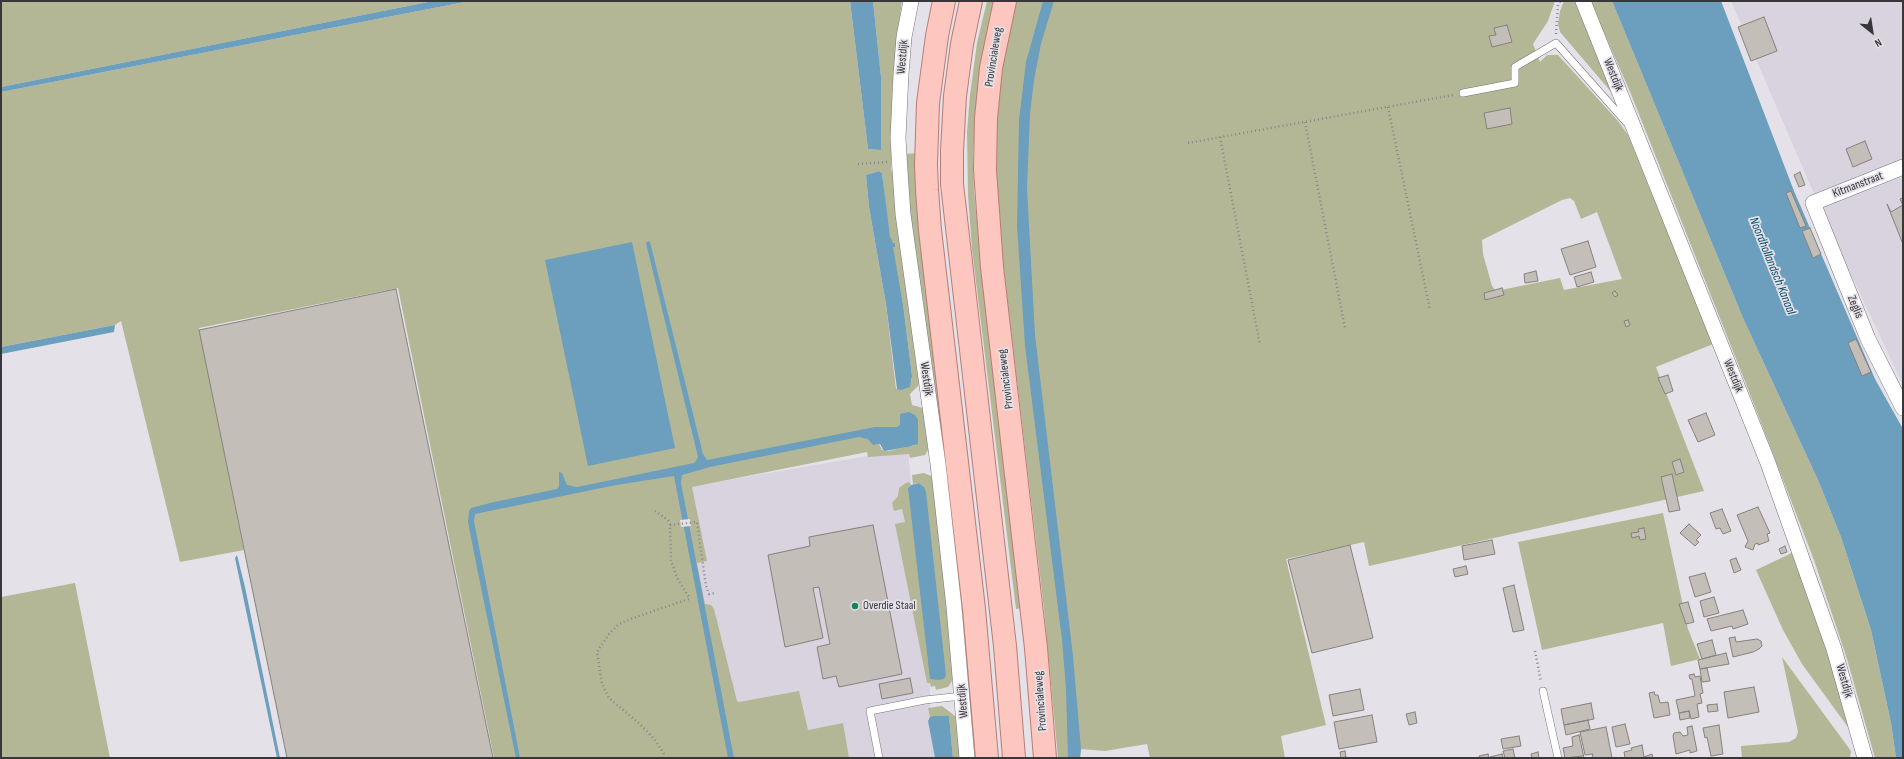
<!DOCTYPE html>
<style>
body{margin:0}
#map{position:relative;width:1904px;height:759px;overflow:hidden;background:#e4e1e8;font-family:"Sofia Sans Condensed",sans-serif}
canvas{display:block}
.frame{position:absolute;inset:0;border:2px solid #373638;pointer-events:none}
.north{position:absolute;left:1852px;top:12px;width:40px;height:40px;-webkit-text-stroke:3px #e4e1e8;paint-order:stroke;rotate:150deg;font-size:11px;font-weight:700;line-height:16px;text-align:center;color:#373638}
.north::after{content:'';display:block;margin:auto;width:14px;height:18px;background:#373638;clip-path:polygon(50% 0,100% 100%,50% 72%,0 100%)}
</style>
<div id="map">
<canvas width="1904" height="759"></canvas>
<div class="frame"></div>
<div class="north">N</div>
</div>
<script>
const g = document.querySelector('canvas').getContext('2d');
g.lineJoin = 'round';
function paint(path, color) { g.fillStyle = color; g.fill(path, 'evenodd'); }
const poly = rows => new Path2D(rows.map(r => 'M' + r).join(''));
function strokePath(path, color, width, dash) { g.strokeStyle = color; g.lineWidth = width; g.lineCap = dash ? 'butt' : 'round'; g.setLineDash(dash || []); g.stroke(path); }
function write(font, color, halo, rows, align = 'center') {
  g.font = font + ' "Sofia Sans Condensed",sans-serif'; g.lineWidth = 3.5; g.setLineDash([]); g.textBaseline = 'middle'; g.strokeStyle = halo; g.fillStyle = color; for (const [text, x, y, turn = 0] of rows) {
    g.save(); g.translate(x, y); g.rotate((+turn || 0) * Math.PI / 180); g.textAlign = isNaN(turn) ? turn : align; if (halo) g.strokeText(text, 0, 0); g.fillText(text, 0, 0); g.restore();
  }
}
paint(poly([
 [1731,1,1903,1,1903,385,1824,217],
 [908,449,911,484,908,488,930,679,930,717,928,721,935,758,732,758,682,488]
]), '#d9d2df');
paint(poly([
 [1,1,433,1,1,87],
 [470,1,850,1,868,149,881,150,881,77,873,1,902,1,897,38,892,96,891,170,895,173,922,378,918,386,910,394,912,405,923,408,930,444,928,450,925,455,910,458,909,454,868,457,867,452,692,487,707,561,697,563,705,604,711,605,714,609,737,701,739,702,799,691,808,730,843,723,849,758,494,758,398,288,199,328,244,550,180,562,121,321,115,325,1,347,1,92],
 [879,171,882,173,887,219,903,304,912,376,911,382,896,389,886,304,869,207,866,175],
 [900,424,916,445,888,451,882,450,879,444,875,445,889,427,897,427],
 [987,1,994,1,984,48,977,92,973,155,974,192,986,305,1024,608,1016,609,972,249,968,195,967,132,970,95,977,43],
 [1016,1,1555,1,1548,21,1533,44,1540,62,1547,55,1558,55,1618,121,1628,135,1713,344,1656,367,1704,491,1369,566,1364,542,1286,559,1326,725,1281,736,1285,758,1150,758,1147,744,1105,751,1081,749,1080,758,1058,758,1044,609,996,202,994,146,1002,68],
 [1570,198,1574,201,1581,219,1597,212,1622,279,1564,290,1560,278,1496,291,1492,286,1483,254,1482,240,1562,200],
 [1564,1,1579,1,1618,100,1560,32,1558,24,1560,11],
 [1590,1,1612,1,1743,318,1818,480,1841,537,1871,630,1891,723,1896,758,1875,758,1847,659,1814,560,1748,389,1631,94],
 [918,153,960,561,975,758,972,758,923,300,913,247,904,154],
 [924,473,931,476,934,484,954,678,948,687,936,690,935,686,931,687,930,683,927,683,895,524,905,522,902,509,894,511,892,503,898,496,899,488,906,483,909,482,911,485,908,488,924,487,919,483,913,484,912,475],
 [1663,513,1688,629,1700,659,1671,666,1663,623,1542,650,1518,542],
 [1796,551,1853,734,1802,664,1783,630,1756,570],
 [75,583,110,758,1,758,1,597],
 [1782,657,1851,751,1850,758,1742,758,1741,746,1789,742,1796,738,1798,732],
 [942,706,955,716,958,722,961,758,953,758,949,716,930,717,928,708]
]), '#b4b796');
paint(poly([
 [433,1,470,1,1,92,1,87],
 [850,1,873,1,881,77,881,150,868,149],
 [1043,1,1054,1,1041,44,1034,80,1030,114,1027,188,1035,335,1073,656,1081,749,1080,758,1068,758,1066,689,1062,640,1025,346,1017,226,1019,120,1026,62],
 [1612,1,1721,1,1794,191,1875,379,1903,429,1903,758,1896,758,1891,723,1871,630,1841,537,1818,480,1743,318],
 [879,171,882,173,890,236,893,243,895,243,895,247,893,247,903,304,912,376,910,387,901,390,897,389,886,304,869,207,866,175],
 [648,241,650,242,703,454,707,460,875,427,897,427,900,424,900,414,909,412,915,415,918,420,918,444,908,447,884,451,880,444,873,445,868,439,859,437,710,467,682,475,681,483,734,758,728,758,674,476,616,485,475,514,474,521,520,758,516,758,477,568,468,522,469,511,471,508,494,502,557,489,559,486,559,472,562,473,567,485,577,487,694,463,696,461,698,457,646,243],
 [632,242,675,448,588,466,545,260],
 [115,325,114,332,1,354,1,347],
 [919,483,924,487,926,492,946,675,944,679,938,680,930,679,908,488,911,485],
 [237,555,245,587,280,758,277,758,235,558],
 [934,716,949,716,953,758,935,758,928,721,930,717]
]), '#6c9fbd');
paint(poly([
 [690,519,691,526,681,527,680,520]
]), '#e4e1e8');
const building = poly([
 [1764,17,1777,51,1751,61,1738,27,1764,17],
 [1507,25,1512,42,1492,47,1489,36,1496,35,1494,28,1507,25],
 [1510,108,1512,124,1487,129,1484,113,1510,108],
 [1865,141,1872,159,1853,167,1846,149,1865,141],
 [1800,172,1805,185,1799,187,1794,175,1800,172],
 [1791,191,1806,226,1800,228,1786,193,1791,191],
 [1903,198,1903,244,1887,204,1891,212,1903,205,1900,199,1903,198],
 [1810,228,1821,254,1813,258,1802,231,1810,228],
 [1588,241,1596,267,1570,275,1561,249,1588,241],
 [1536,271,1538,281,1525,283,1524,274,1536,271],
 [1591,272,1594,282,1577,287,1574,277,1591,272],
 [1502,288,1504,295,1485,300,1484,293,1502,288],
 [396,289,493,758,287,758,199,330,396,289],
 [1615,291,1618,295,1615,297,1612,293,1615,291],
 [1628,320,1630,325,1626,327,1624,321,1628,320],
 [1856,339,1871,372,1862,376,1848,343,1856,339],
 [1668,375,1673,391,1665,394,1658,378,1668,375],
 [1706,413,1715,435,1698,442,1688,420,1706,413],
 [1680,459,1684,472,1676,475,1672,462,1680,459],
 [1672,474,1680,510,1669,512,1661,477,1672,474],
 [1758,507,1770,533,1767,534,1769,541,1758,545,1758,543,1755,544,1753,550,1745,547,1748,541,1737,515,1758,507],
 [1722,509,1731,531,1723,534,1720,528,1716,529,1710,513,1722,509],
 [1689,524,1701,535,1696,540,1699,542,1695,546,1680,533,1689,524],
 [873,525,902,674,839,687,836,676,823,679,817,647,830,644,819,587,813,588,823,638,785,647,768,555,810,546,809,537,873,525],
 [1644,528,1646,539,1640,540,1639,536,1632,538,1631,533,1639,532,1638,529,1644,528],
 [1492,540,1495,554,1464,560,1462,546,1492,540],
 [1350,545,1373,638,1312,653,1288,560,1350,545],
 [1785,546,1787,552,1781,554,1779,549,1785,546],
 [1736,558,1741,570,1734,573,1730,560,1736,558],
 [1466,566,1468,574,1455,577,1453,569,1466,566],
 [1705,573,1711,592,1695,597,1689,577,1705,573],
 [1514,585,1524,630,1513,632,1503,588,1514,585],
 [1714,597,1719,613,1704,617,1700,601,1714,597],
 [1688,602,1694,622,1686,624,1679,604,1688,602],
 [1743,610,1748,624,1733,629,1732,626,1711,631,1707,619,1743,610],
 [1735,637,1736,642,1757,639,1761,641,1762,646,1759,649,1753,652,1733,657,1729,638,1735,637],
 [1712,640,1716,655,1702,659,1697,644,1712,640],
 [1726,653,1729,664,1700,669,1698,660,1726,653],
 [1707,668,1710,681,1702,682,1700,669,1707,668],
 [1694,674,1695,677,1700,676,1703,693,1700,694,1702,703,1697,704,1699,717,1691,719,1689,711,1679,713,1676,700,1695,696,1692,679,1690,679,1689,675,1694,674],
 [910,678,913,693,882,699,879,684,910,678],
 [1754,687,1759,712,1728,718,1724,692,1754,687],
 [1360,689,1364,710,1333,716,1329,695,1360,689],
 [1654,692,1655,695,1658,695,1660,703,1668,702,1670,715,1654,718,1649,693,1654,692],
 [1591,703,1594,719,1564,725,1561,709,1591,703],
 [1717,704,1718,711,1708,712,1707,705,1717,704],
 [1689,711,1690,718,1680,720,1679,713,1689,711],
 [1415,712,1417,723,1409,725,1406,714,1415,712],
 [1372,715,1377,742,1339,749,1334,722,1372,715],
 [1588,720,1590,729,1566,735,1564,725,1588,720],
 [1625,724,1630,744,1616,747,1612,727,1625,724],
 [1719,725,1723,754,1711,756,1707,737,1705,738,1703,728,1719,725],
 [1692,726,1697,751,1690,753,1690,750,1676,754,1673,736,1674,733,1680,732,1683,736,1688,735,1687,727,1692,726],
 [1606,727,1612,758,1592,758,1593,754,1585,755,1580,732,1606,727],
 [1579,735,1584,758,1583,756,1565,758,1563,748,1573,746,1572,737,1579,735],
 [1519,736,1521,746,1503,749,1501,739,1519,736],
 [1642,745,1644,757,1652,754,1653,758,1625,758,1624,752,1632,750,1631,748,1642,745],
 [1513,749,1515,758,1505,758,1503,751,1513,749],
 [1345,751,1346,757,1341,758,1340,752,1345,751],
 [1538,752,1539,758,1532,758,1531,754,1538,752],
 [1488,754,1489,758,1480,758,1479,756,1488,754],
 [1502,754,1503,758,1490,758,1490,757,1502,754]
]);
paint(building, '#c3beb8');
strokePath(building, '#86817c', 1);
const service = poly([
 [1463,93,1515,83,1515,67,1556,43,1626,122],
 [1543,691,1558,758],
 [879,758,870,711,925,700,962,696]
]);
const minor = poly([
 [911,1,904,37,901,74,898,138,900,171,903,214,938,464,954,607,967,758],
 [1583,1,1768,463,1834,649,1865,758],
 [1903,167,1813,203,1868,339,1903,408]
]);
const primary = poly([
 [944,1,937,36,928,103,926,164,927,190,930,230,974,609,987,758],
 [971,1,962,44,955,96,952,151,952,184,1005,646,1014,758],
 [1005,1,991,68,986,118,985,170,992,267,1036,648,1045,758]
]);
strokePath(service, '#77747a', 8);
strokePath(minor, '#77747a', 16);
strokePath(primary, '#b77c75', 24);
strokePath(poly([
 [1556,34,1558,5,1560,1],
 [1388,107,1430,310],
 [1305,122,1345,328],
 [1220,137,1260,345],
 [1188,143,1453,95],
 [858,164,887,162],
 [655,511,668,520,670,524,671,561,678,580,689,597,689,599,633,618,619,624,609,634,597,652,602,684,609,698,640,724,655,740,664,754,664,758],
 [670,525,697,522,706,586,709,594,715,593],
 [1535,651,1541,682]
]), '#88868b', 2.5, [1, 3]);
strokePath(service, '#fff', 7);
strokePath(minor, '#fff', 15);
strokePath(primary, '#fdc7c0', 22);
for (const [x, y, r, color] of [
 [855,606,4,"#178360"]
]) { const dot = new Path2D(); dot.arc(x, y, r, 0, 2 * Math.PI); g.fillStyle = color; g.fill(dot); strokePath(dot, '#e4e1e8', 1.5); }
write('12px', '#373638', '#e4e1e8', [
 ["Westdijk",903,57,-85],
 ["Provincialeweg",994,57,-81],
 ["Westdijk",1613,75,68],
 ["Kitmanstraat",1858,185,-21],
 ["Zeglis",1855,307,68],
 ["Westdijk",1733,376,68],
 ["Westdijk",926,379,82],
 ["Provincialeweg",1006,379,-97],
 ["Westdijk",1844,681,74],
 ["Westdijk",963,701,-95],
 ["Provincialeweg",1041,701,-94]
]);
write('12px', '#373638', '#e4e1e8', [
 ["Overdie Staal",863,606]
], 'left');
write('italic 13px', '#074c6a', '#e4e1e8', [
 ["Noordhollandsch Kanaal",1772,266,68]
]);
</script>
